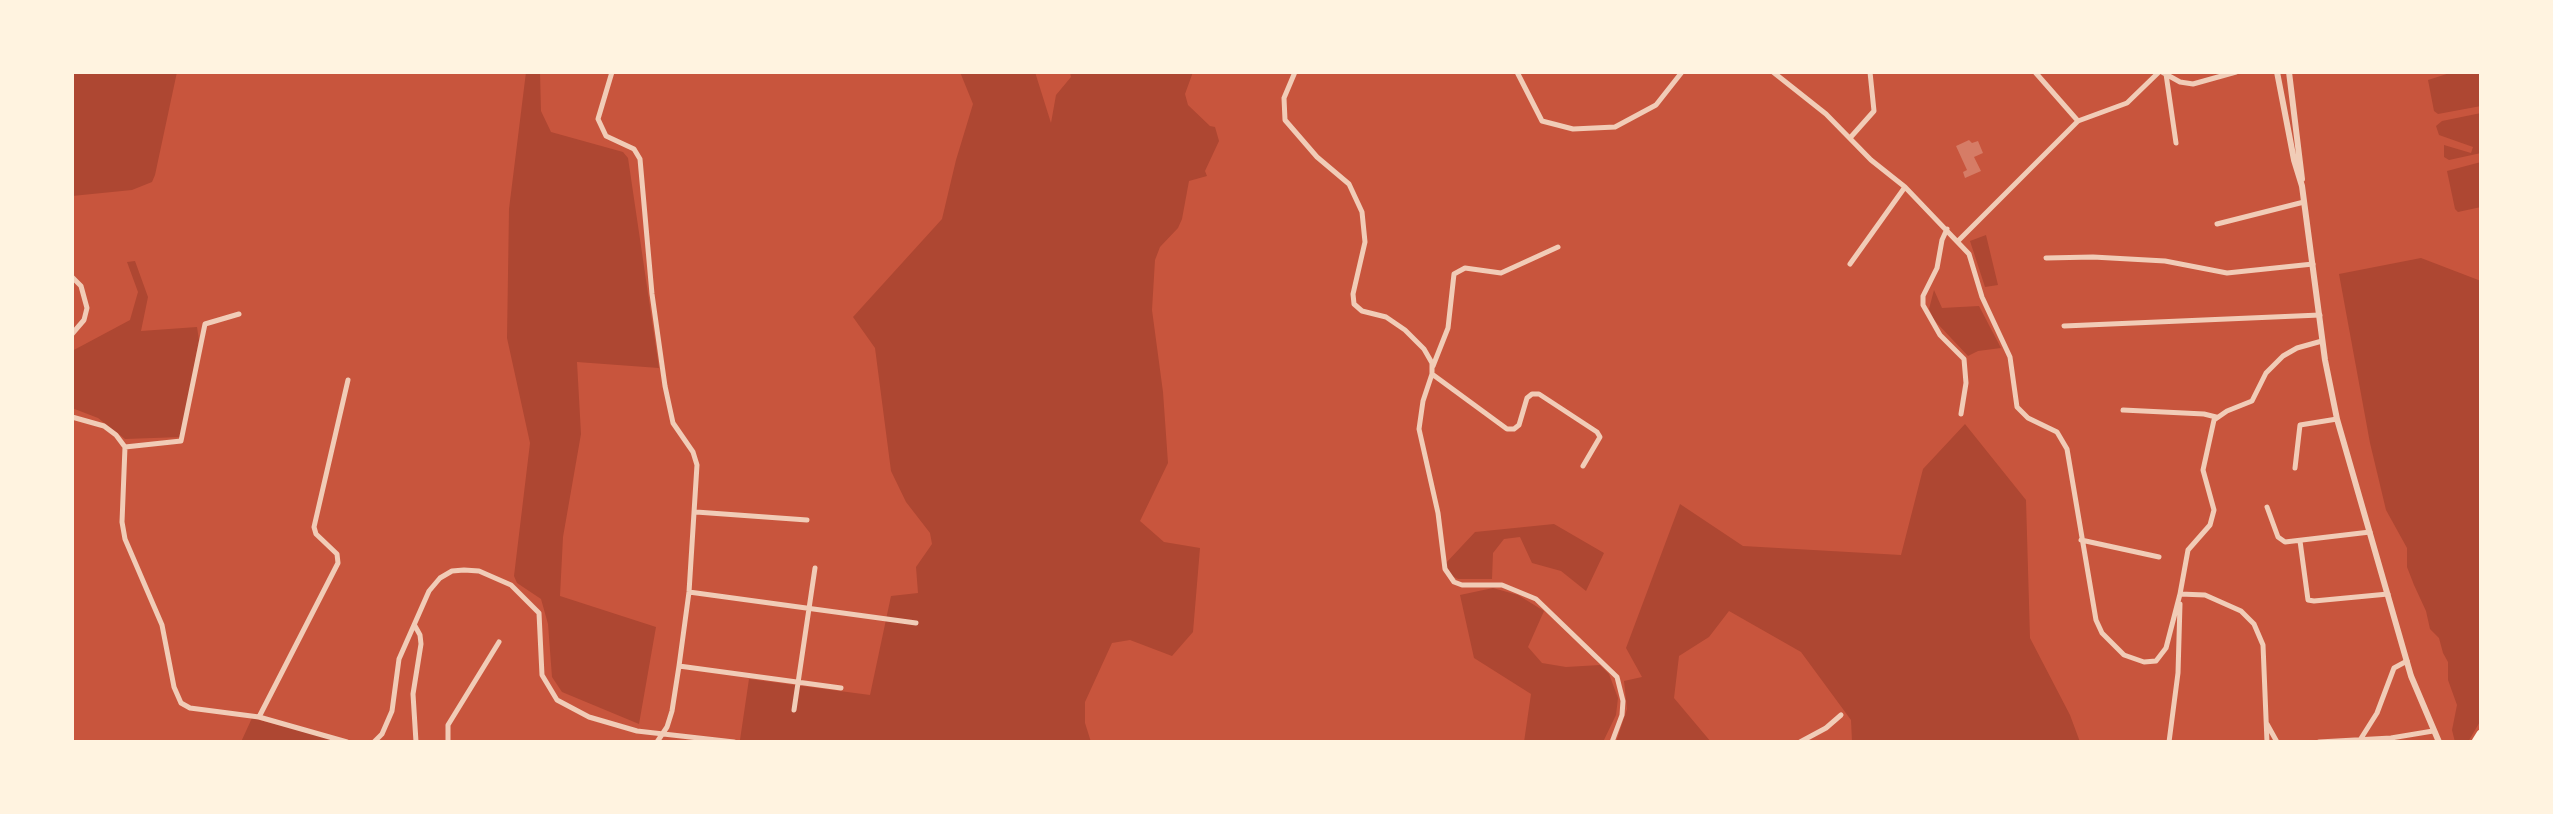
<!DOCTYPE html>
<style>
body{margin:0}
#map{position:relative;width:2553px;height:814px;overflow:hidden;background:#c8553d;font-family:"IBM Plex Sans",sans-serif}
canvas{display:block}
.frame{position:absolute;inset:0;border:74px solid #fff3e0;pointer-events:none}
</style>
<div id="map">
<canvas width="2553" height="814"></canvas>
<div class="frame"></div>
</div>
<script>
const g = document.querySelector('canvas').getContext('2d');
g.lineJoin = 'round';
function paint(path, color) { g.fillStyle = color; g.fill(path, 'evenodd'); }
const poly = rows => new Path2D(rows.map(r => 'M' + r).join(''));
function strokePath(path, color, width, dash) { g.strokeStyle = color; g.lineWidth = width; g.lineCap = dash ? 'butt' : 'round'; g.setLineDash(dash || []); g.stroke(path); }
paint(poly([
 [72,72,177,72,155,175,152,182,132,190,72,196],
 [526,72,540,72,541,111,551,132,623,152,628,158,659,368,577,362,581,434,563,537,560,596,656,627,639,724,562,692,552,677,548,624,541,599,517,583,514,576,530,443,507,338,509,209],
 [960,72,1035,72,1051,123,1056,95,1071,77,1070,72,1193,72,1185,94,1188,105,1210,126,1215,127,1219,141,1205,171,1207,176,1189,181,1182,219,1178,228,1160,247,1155,260,1152,310,1163,392,1168,463,1140,521,1164,542,1200,548,1193,632,1172,656,1130,640,1112,643,1085,702,1085,723,1091,742,744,742,740,740,749,679,870,695,891,596,918,593,916,567,932,544,930,533,906,502,891,471,875,348,853,317,942,219,956,160,973,104],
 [2453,72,2481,72,2481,106,2438,114,2434,111,2428,80],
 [2481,113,2481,153,2449,160,2444,157,2444,145,2471,153,2473,147,2439,135,2436,126,2442,121],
 [2481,162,2481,207,2458,212,2455,209,2447,171],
 [1986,235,1998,285,1985,287,1970,241],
 [2421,258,2481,281,2481,720,2468,742,2455,742,2452,730,2457,705,2448,680,2448,662,2443,653,2439,638,2430,629,2426,611,2414,585,2407,567,2407,548,2386,510,2370,443,2339,274],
 [135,261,148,297,141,331,197,327,199,340,181,437,125,439,98,418,72,408,72,351,130,320,138,292,127,262],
 [1934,290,1942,308,1979,306,2001,348,1978,351,1968,356,1934,320,1929,309],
 [1965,424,2026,500,2030,638,2070,715,2080,742,1852,742,1851,720,1801,652,1729,611,1709,637,1679,656,1674,698,1711,742,1616,742,1627,709,1624,681,1642,677,1626,648,1680,504,1743,546,1901,555,1923,469],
 [1554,524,1604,553,1586,591,1561,571,1532,563,1520,537,1504,539,1493,553,1492,579,1458,579,1452,576,1447,567,1446,563,1475,532],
 [1493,588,1518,595,1544,611,1528,647,1542,663,1566,667,1600,665,1609,674,1618,698,1616,715,1603,742,1567,740,1566,742,1524,742,1531,694,1474,658,1460,595],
 [252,718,337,740,343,742,241,742]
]), '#ae4732');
paint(poly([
 [1969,140,1972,143,1978,141,1983,153,1974,157,1981,171,1965,178,1963,172,1967,170,1956,146]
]), '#d67c66');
strokePath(poly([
 [612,72,598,119,606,136,634,149,640,159,652,294,665,386,673,423,693,452,697,465,689,592,679,666,672,711,667,727,657,742],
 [1295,72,1284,98,1285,120,1317,157,1349,184,1362,212,1365,242,1353,294,1354,304,1362,311,1386,317,1405,330,1424,349,1432,363,1432,374,1423,401,1419,429,1438,513,1445,569,1454,582,1462,585,1502,585,1536,599,1617,677,1623,701,1622,715,1612,742],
 [1517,72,1542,121,1573,129,1615,127,1656,105,1682,72],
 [1773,72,1826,114,1871,160,1905,187,1969,254,1982,297,2010,357,2017,407,2028,418,2057,432,2067,449,2096,620,2102,633,2124,655,2144,662,2156,661,2166,648,2180,594,2205,595,2241,611,2254,624,2263,645,2267,742],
 [2035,72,2078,121],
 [2162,72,2180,82,2193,84,2236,72],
 [2166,74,2176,143],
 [1850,138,1874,111,1870,72],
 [2217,224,2304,202],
 [1947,229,1942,240,1937,268,1923,296,1923,305,1940,335,1964,359,1966,383,1961,414],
 [1958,241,2078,121,2127,103,2159,72],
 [2046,258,2093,257,2165,261,2227,273,2313,264],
 [1850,264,1905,187],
 [72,277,81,286,87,308,84,320,72,334],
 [2064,326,2320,315],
 [1433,366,1448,328,1454,274,1465,268,1501,273,1558,247],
 [1432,374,1507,429,1514,429,1519,425,1527,398,1532,394,1539,394,1597,432,1600,437,1583,466],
 [2123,410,2204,414,2216,417],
 [72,417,104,426,116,435,125,447,122,522,125,539,162,625,174,687,181,703,190,708,259,717,347,742],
 [125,447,181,441,205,324,239,314],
 [2295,468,2300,425,2337,419],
 [2267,507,2278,537,2285,542,2370,532],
 [696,512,807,520],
 [2081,540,2159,557],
 [2300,541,2308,600,2314,601,2388,594],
 [689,592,916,623],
 [2180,594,2188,550,2210,525,2214,510,2203,470,2214,420,2227,411,2252,401,2266,373,2283,356,2297,348,2322,341],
 [415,626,420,635,421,644,413,694,416,742],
 [679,666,841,688],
 [794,710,815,568],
 [259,717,338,563,337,554,316,534,314,527,348,380],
 [2267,724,2277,742],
 [2360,740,2377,713,2394,668,2407,661],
 [374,742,382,734,392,711,399,659,429,591,440,578,452,571,464,570,479,571,511,585,539,613,542,675,557,700,589,717,637,731,734,742],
 [448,742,448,725,499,642],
 [1800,742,1826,728,1841,715],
 [2169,742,2178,673,2180,604],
 [2319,742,2391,738,2433,731]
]), '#f1ccb7', 5);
strokePath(poly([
 [2277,72,2294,160,2302,186,2325,360,2337,419,2411,676,2439,742],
 [2289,72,2302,179]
]), '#f1ccb7', 6);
strokePath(poly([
 [2476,742,2481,734]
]), '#fff3e0', 9);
</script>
